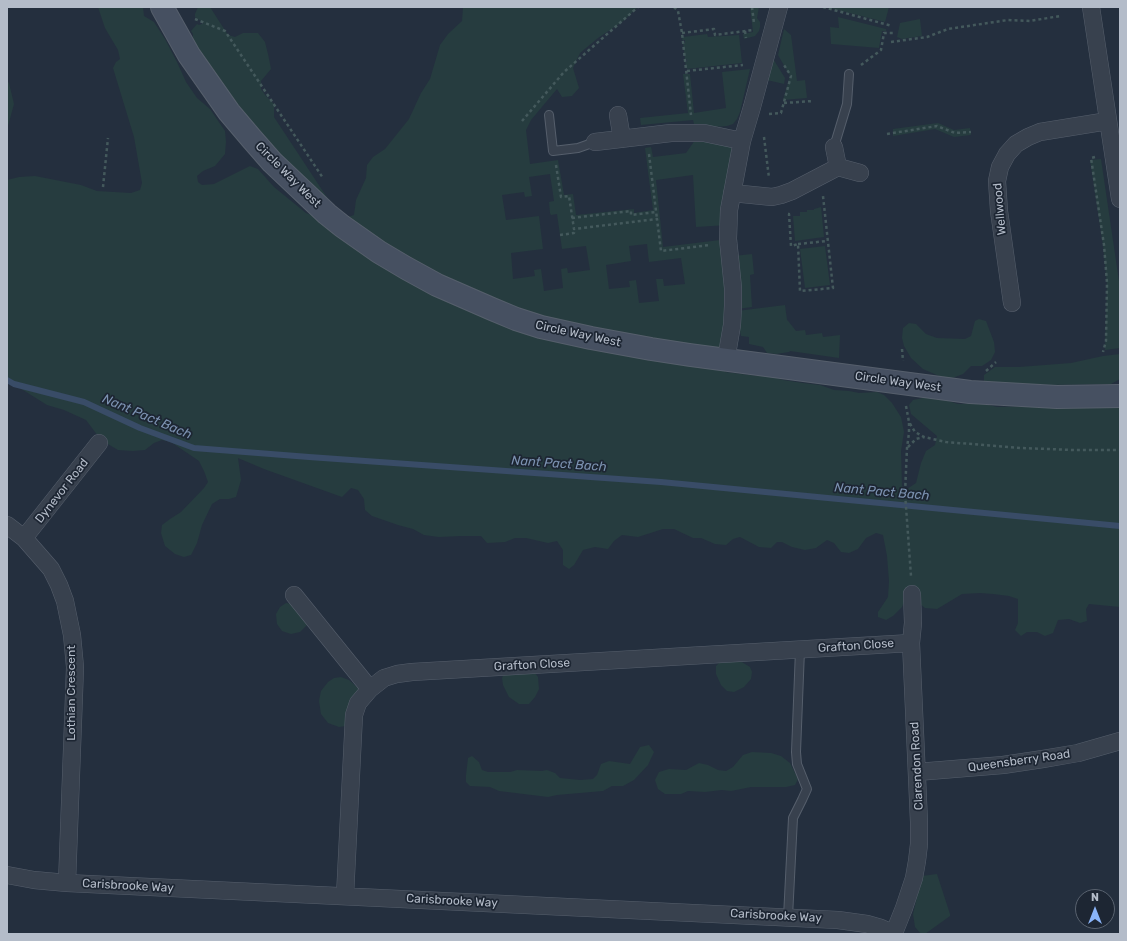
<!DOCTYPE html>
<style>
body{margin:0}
#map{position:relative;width:1127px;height:941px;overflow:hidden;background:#242f3e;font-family:Rubik,sans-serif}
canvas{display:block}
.frame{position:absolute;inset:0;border:8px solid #b4bcc9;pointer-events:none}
.north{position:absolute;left:1075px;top:889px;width:40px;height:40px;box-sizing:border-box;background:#1d2633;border:1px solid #59626f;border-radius:50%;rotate:0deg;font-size:11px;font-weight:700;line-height:16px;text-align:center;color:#b4bcc9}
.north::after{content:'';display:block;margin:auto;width:14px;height:18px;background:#8ab4f8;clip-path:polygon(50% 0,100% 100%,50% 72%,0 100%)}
</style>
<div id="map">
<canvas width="1127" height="941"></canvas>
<div class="frame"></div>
<div class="north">N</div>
</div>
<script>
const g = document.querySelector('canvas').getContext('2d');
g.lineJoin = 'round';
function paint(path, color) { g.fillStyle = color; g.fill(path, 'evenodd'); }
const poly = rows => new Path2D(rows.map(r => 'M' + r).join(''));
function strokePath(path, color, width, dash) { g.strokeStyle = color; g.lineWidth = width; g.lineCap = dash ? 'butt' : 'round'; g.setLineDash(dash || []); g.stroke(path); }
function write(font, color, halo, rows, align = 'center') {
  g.font = font + ' Rubik,sans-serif'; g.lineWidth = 3.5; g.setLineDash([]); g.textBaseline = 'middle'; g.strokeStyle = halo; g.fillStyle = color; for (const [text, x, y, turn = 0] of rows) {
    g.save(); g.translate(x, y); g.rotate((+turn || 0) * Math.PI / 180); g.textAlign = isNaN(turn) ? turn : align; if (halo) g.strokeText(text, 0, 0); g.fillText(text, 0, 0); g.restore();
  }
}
paint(poly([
 [98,7,143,7,144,16,154,22,165,39,177,62,186,82,197,98,210,109,225,131,226,142,225,154,215,166,203,171,197,176,198,182,202,185,214,184,250,166,258,169,274,187,306,213,321,219,326,224,354,215,356,200,366,178,367,165,373,157,385,149,409,119,421,93,430,79,440,45,448,34,462,21,463,7,638,7,622,22,598,38,580,53,573,68,579,88,572,96,562,97,557,89,531,120,526,130,530,164,558,160,564,195,573,194,576,215,634,209,634,213,653,210,645,148,651,147,653,157,686,153,700,133,742,141,728,225,696,227,693,175,656,180,663,247,728,239,725,372,758,376,770,376,783,380,803,383,820,385,834,390,849,391,859,393,877,392,884,395,892,403,901,417,904,432,901,451,902,486,907,489,916,483,921,463,926,451,935,445,937,436,911,414,909,405,913,400,923,398,938,398,958,404,981,403,997,407,1034,406,1047,408,1059,405,1120,407,1120,607,1089,604,1086,609,1087,621,1080,623,1069,619,1058,620,1053,633,1045,636,1037,632,1027,632,1021,636,1015,630,1018,623,1018,599,1009,596,993,594,980,593,962,594,937,609,925,608,908,594,902,607,893,616,886,620,878,617,878,612,888,597,889,581,887,556,883,535,876,533,866,538,858,549,849,553,841,552,834,543,827,540,816,548,805,550,792,547,782,542,777,542,771,548,759,547,740,537,733,539,726,545,715,544,701,538,693,538,674,529,663,529,638,537,622,535,614,541,608,549,595,547,583,550,574,565,569,569,563,565,563,550,557,541,548,543,526,538,515,538,505,542,487,543,481,536,461,536,439,537,424,535,413,529,398,525,372,516,365,510,364,499,358,490,351,488,342,497,264,469,238,458,241,480,236,497,229,499,220,499,212,504,202,525,197,543,191,555,184,557,175,554,165,546,161,533,162,525,170,519,181,512,204,488,208,482,204,471,199,461,171,442,162,440,154,443,145,450,133,451,118,450,101,440,86,420,64,410,47,405,7,380,7,180,19,177,35,176,81,185,97,191,131,193,140,190,142,183,134,137,113,68,116,62,120,59,118,50,105,28],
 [550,174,554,201,549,202,550,213,551,215,557,214,562,249,586,246,590,270,568,273,567,268,561,269,563,288,544,291,541,269,534,270,535,276,513,279,511,253,543,249,539,216,506,220,502,195,524,192,525,197,532,196,529,177],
 [647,244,649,262,681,258,685,284,664,286,663,279,656,279,659,301,639,303,636,280,629,281,630,287,609,289,606,265,631,261,629,246],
 [198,7,210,7,228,35,235,37,243,33,258,33,265,42,268,54,271,69,261,81,261,89,266,96,274,104,274,117,332,205,286,161,246,116,244,112,216,76,193,42,193,34,191,31,197,24,199,25,204,23,195,17,195,14],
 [750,7,759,7,757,18,760,22,760,27,759,31,755,36,744,39,743,34,753,32],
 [826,7,889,7,885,22],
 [838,17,886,29,886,31,882,31,879,48,831,44,830,27,839,28],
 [920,19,922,36,902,39,897,37,900,23],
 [784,29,791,35,797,81,805,80,807,98,783,100,790,76,778,55],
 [707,34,708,37,739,35,742,63,687,69,685,62,687,62,687,59,685,59,683,43,685,43,685,40,682,40,683,37],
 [772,57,785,78,784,84,767,80],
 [750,69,740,112,737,119,733,124,727,126,712,127,694,124,693,120,641,125,640,118,688,113,683,74,690,74,694,113,726,108,722,72],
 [7,81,9,83,14,104,8,126,7,127],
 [938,123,954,130,970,128,971,135,954,137,935,129,893,136,893,129],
 [1101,159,1120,288,1120,348,1105,350,1107,285,1103,245,1090,160],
 [821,207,824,237,795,241,793,216,800,216,800,212,807,212,807,210,814,210,814,209],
 [825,246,830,285,805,288,800,249],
 [752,254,754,274,750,275,752,307,737,309,733,256],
 [785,305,787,320,789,322,796,331,805,330,806,335,822,333,823,337,840,335,839,358,790,351,789,352,776,354,767,353,763,347,749,344,749,337,741,336,737,318,737,311],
 [979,319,986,321,994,342,995,352,991,360,982,366,971,366,963,374,950,379,939,376,923,369,911,358,904,346,902,338,903,328,909,323,916,324,926,334,937,338,965,339,971,336,975,321],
 [1120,354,1120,379,1111,384,1050,385,984,382,984,375,995,367,1019,367,1071,363,1103,356],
 [286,603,298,605,308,624,300,632,291,634,282,631,277,624,276,614,280,607],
 [722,660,740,661,750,667,752,672,751,679,744,687,734,692,727,691,721,685,716,674,716,666],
 [506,669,532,669,538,677,539,689,535,697,529,704,519,704,509,697,503,685,502,678],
 [341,677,349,680,358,688,363,700,346,726,339,727,328,723,321,714,319,701,321,691,328,682,334,678],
 [649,745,654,752,648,765,634,780,623,786,612,786,603,791,557,795,548,797,499,791,490,787,470,786,466,782,466,775,468,758,472,756,479,762,482,770,488,772,510,772,517,770,542,771,547,770,555,773,560,778,580,780,593,779,597,775,601,764,609,761,630,764,640,747],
 [752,752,771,753,781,756,790,763,798,779,795,785,786,787,751,787,731,791,722,790,705,792,688,791,681,794,665,794,658,789,655,780,659,772,669,769,686,770,699,763,708,765,718,770,726,771,733,767,743,755],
 [937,874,950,914,950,916,925,934,921,934,915,927,913,914,922,876]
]), '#263c3f');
strokePath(poly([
 [7,380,14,384,84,402,140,428,194,448,309,457,661,482,1120,526]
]), '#394c67', 6);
const lane = poly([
 [549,115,553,151,578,148,595,142],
 [834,147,847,104,849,74],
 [788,917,793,818,802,800,807,789,797,764,796,752,800,650]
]);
const street = poly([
 [1091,7,1120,199],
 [618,115,622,139],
 [595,142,671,133,704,133,742,141],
 [838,167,860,173],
 [732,193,772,197,781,195,792,191,838,167,834,147],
 [1012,303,999,211,997,181,1000,167,1007,154,1016,144,1028,137,1040,132,1108,121],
 [726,360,732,325,733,306,733,288,728,239,729,210,742,141,752,107,779,7],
 [7,525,24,538,51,569,59,585,65,601,72,635,75,667,74,695,67,883],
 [24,538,99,443],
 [294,595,370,689],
 [917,772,1003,765,1043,759,1078,753,1120,741],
 [7,875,34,880,67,883,838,920,867,924,881,928,895,934],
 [345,896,354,715,358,703,370,689,384,678,397,674,412,672,911,643],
 [894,933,904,908,914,878,917,861,919,844,919,822,911,643,913,623,912,594]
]);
const secondary = poly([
 [162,7,189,55,229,112,251,138,272,162,327,214,342,226,379,252,406,268,437,285,492,309,516,319,541,327,591,338,651,349,690,355,970,392,1057,397,1120,396]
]);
strokePath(lane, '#565f6c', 10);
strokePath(street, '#565f6c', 18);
strokePath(secondary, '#565f6c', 24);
strokePath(poly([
 [674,7,678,11,682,33,691,115],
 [752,7,754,23],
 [823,7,892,26],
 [195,19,225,31,323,178],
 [745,31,746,38],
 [682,33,714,29,715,35,753,30],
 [891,42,927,37,948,29,1008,20,1030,21,1060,16],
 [861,65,881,50,884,33,893,33],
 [687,71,743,65],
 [784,103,813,101],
 [769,114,781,113,791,76,784,65],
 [522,121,564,72,638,7],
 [887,134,937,126,955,133,971,132],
 [764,137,769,178],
 [649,154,657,219],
 [1095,157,1091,158,1104,245,1107,283,1106,341,1103,352],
 [556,165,561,197,569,196,574,229,657,219,661,251,710,245],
 [103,187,108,138],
 [788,214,789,214,791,246,798,244,800,291,833,288,823,196],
 [572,218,631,211,631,215,656,212],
 [560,235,574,233,574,229],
 [798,244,827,241],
 [902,349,903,361],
 [986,371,996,362],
 [906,406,909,422,915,432,924,437,946,442,1021,448,1074,450,1120,450],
 [909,423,909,433,907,448,905,493,911,576],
 [908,447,916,439,924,437]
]), '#44595c', 2.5, [3, 3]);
strokePath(lane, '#38414e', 8);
strokePath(street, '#38414e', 17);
strokePath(secondary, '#465061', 22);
write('12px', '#b4bcc9', '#1d2633', [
 ["Circle Way West",288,175,45],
 ["Wellwood",1000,209,-95],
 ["Circle Way West",578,334,12],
 ["Circle Way West",898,382,8],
 ["Dynevor Road",62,491,-52],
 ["Grafton Close",856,646,-4],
 ["Grafton Close",532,665,-3],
 ["Lothian Crescent",72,693,-90],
 ["Queensberry Road",1019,761,-8],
 ["Clarendon Road",917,766,-93],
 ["Carisbrooke Way",128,886,3],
 ["Carisbrooke Way",452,901,3],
 ["Carisbrooke Way",776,916,3]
]);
write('italic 13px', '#7c92b1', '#1d2633', [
 ["Nant Pact Bach",147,417,23],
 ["Nant Pact Bach",559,464,4],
 ["Nant Pact Bach",882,492,5]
]);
</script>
